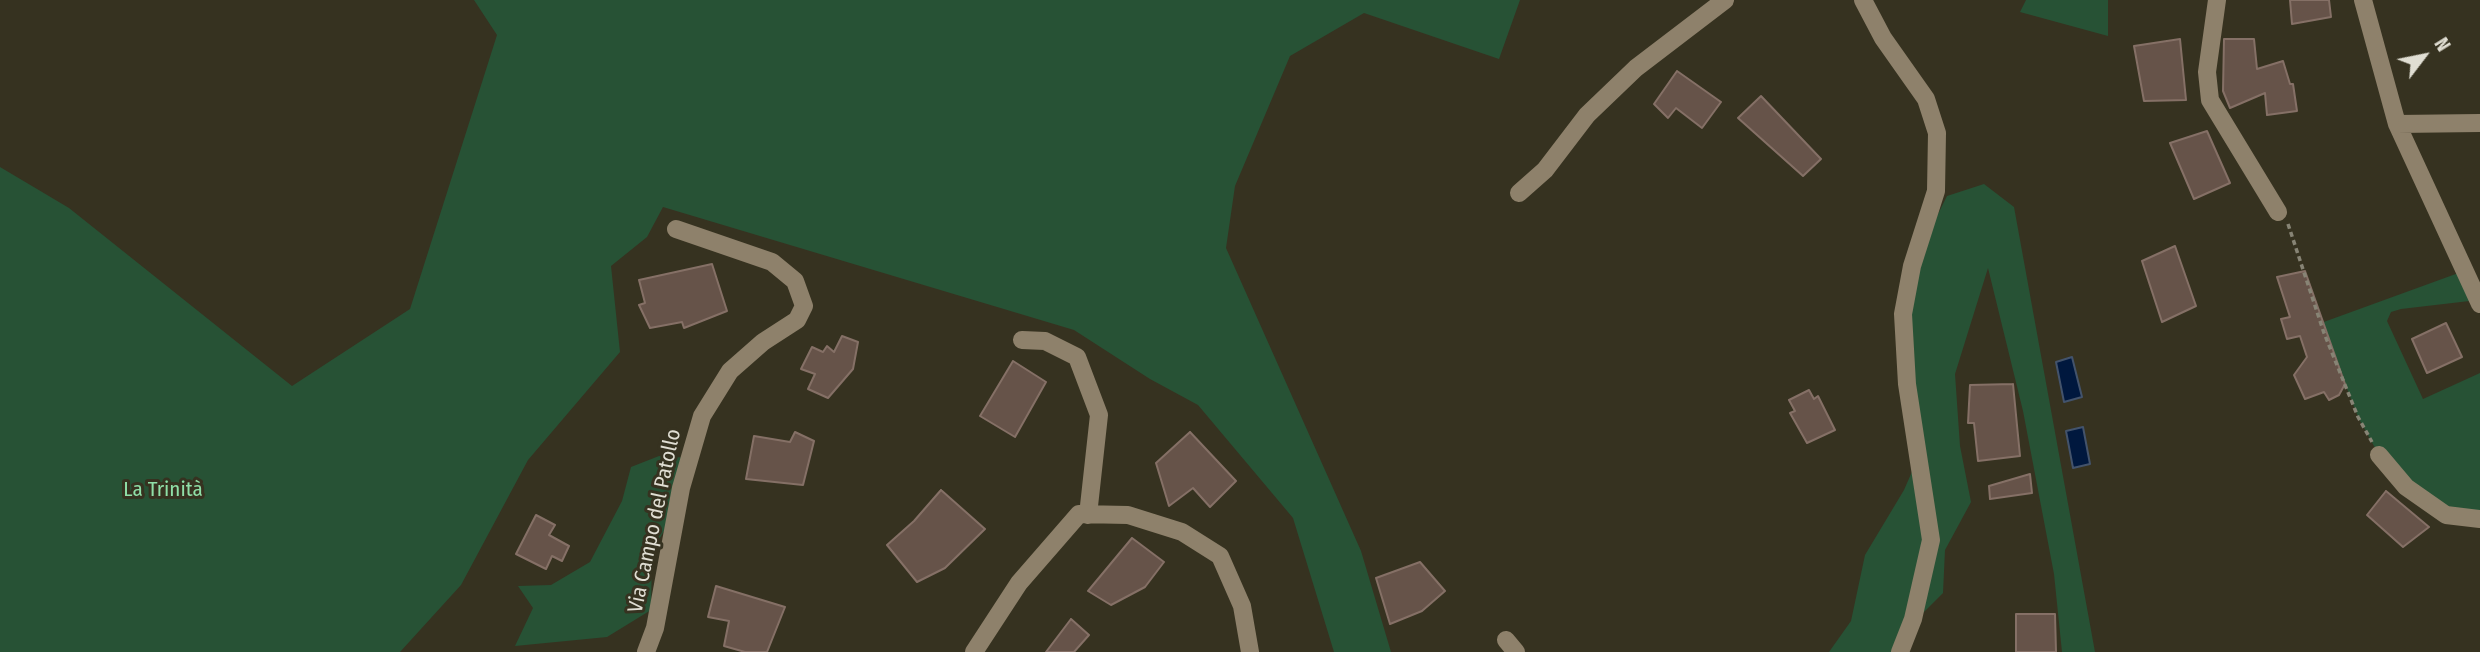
<!DOCTYPE html>
<meta charset="utf-8">
<style>
body{margin:0}
#map{position:relative;width:2480px;height:652px;overflow:hidden;background:#363220;font-family:"Fira Sans Condensed",sans-serif}
canvas{display:block}
.north{position:absolute;left:2389px;top:21px;width:70px;height:70px;-webkit-text-stroke:5px #363220;paint-order:stroke;rotate:58deg;font-size:19px;font-weight:700;line-height:28px;text-align:center;color:#e0ded3}
.north::after{content:'';display:block;margin:auto;width:24px;height:32px;background:#e0ded3;clip-path:polygon(50% 0,100% 100%,50% 72%,0 100%)}
</style>
<div id="map">
<canvas width="2480" height="652"></canvas>
<div class="north">N</div>
</div>
<script>
const g = document.querySelector('canvas').getContext('2d');
g.lineJoin = 'round';
function paint(path, color) { g.fillStyle = color; g.fill(path, 'evenodd'); }
const poly = rows => new Path2D(rows.map(r => 'M' + r).join(''));
function strokePath(path, color, width, dash) { g.strokeStyle = color; g.lineWidth = width; g.lineCap = dash ? 'butt' : 'round'; g.setLineDash(dash || []); g.stroke(path); }
function write(font, color, halo, rows, align = 'center') {
  g.font = font + ' "Fira Sans Condensed",sans-serif'; g.lineWidth = 6; g.setLineDash([]); g.textBaseline = 'middle'; g.strokeStyle = halo; g.fillStyle = color; for (const [text, x, y, turn = 0] of rows) {
    g.save(); g.translate(x, y); g.rotate((+turn || 0) * Math.PI / 180); g.textAlign = isNaN(turn) ? turn : align; if (halo) g.strokeText(text, 0, 0); g.fillText(text, 0, 0); g.restore();
  }
}
paint(poly([
 [474,0,1520,0,1499,59,1364,13,1290,56,1235,186,1226,248,1361,551,1391,652,1334,652,1293,518,1198,405,1150,379,1074,330,663,207,647,237,611,266,620,352,528,460,461,585,400,652,0,652,0,167,69,208,292,386,410,309,497,35],
 [2026,0,2108,0,2108,36,2020,12],
 [1984,184,2014,207,2095,652,2062,652,2054,574,2023,411,1988,268,1955,374,1960,446,1971,502,1945,550,1943,593,1910,626,1900,652,1829,652,1851,621,1865,555,1904,490,1918,458,1907,384,1912,266,1947,196],
 [2464,271,2478,300,2401,309,2391,312,2387,321,2423,399,2480,373,2480,519,2446,515,2379,455,2359,419,2321,323],
 [659,456,690,458,678,508,652,551,651,610,607,637,515,646,533,608,518,586,551,585,590,562,622,501,631,467]
]), '#275235');
const water = poly([
 [2072,357,2082,397,2064,402,2056,362,2072,357],
 [2083,427,2090,464,2073,468,2066,431,2083,427]
]);
paint(water, '#00183e');
strokePath(water, '#43536b', 2);
const building = poly([
 [2290,0,2329,0,2331,17,2292,24,2290,0],
 [2180,39,2186,100,2144,101,2134,46,2180,39],
 [2224,39,2254,39,2257,69,2283,61,2290,84,2293,84,2297,111,2267,115,2265,93,2230,108,2223,91,2224,39],
 [1677,71,1721,102,1702,128,1676,108,1668,118,1654,104,1677,71],
 [1761,96,1821,159,1803,176,1738,118,1761,96],
 [2207,131,2230,183,2194,199,2170,143,2207,131],
 [2175,246,2196,306,2162,322,2142,261,2175,246],
 [712,264,727,311,684,328,682,322,650,328,639,305,645,303,639,280,712,264],
 [2305,271,2345,384,2339,395,2329,400,2324,392,2305,399,2294,375,2307,357,2300,336,2287,339,2281,319,2290,317,2277,277,2305,271],
 [2446,323,2462,357,2427,373,2412,339,2446,323],
 [842,336,858,342,853,369,828,398,808,389,815,374,801,369,812,347,823,352,827,346,834,352,842,336],
 [1013,361,1046,382,1015,437,980,416,1013,361],
 [2013,384,2020,456,1978,461,1974,423,1968,423,1970,385,2013,384],
 [1809,390,1814,399,1818,396,1835,430,1807,443,1790,413,1795,411,1789,400,1809,390],
 [795,432,814,441,803,485,746,479,754,436,790,442,795,432],
 [1190,432,1236,481,1210,507,1193,488,1169,506,1156,463,1190,432],
 [2030,474,2032,493,1990,499,1989,486,2030,474],
 [941,490,985,529,945,568,917,582,887,545,914,521,941,490],
 [2386,491,2429,527,2403,547,2367,515,2386,491],
 [536,515,555,525,549,535,569,546,562,561,552,556,546,569,516,554,536,515],
 [1132,538,1164,562,1145,587,1111,605,1088,591,1132,538],
 [1420,562,1445,591,1422,611,1390,624,1376,578,1420,562],
 [716,586,785,607,767,652,745,652,724,646,729,621,708,617,716,586],
 [2016,614,2055,614,2056,652,2016,652,2016,614],
 [1071,619,1089,635,1074,652,1046,652,1071,619]
]);
paint(building, '#665349');
strokePath(building, '#857066', 2);
strokePath(poly([
 [2288,224,2324,333,2358,417,2372,442]
]), '#878475', 3.5, [5, 3.5]);
strokePath(poly([
 [1863,0,1883,38,1926,99,1937,133,1936,191,1912,266,1903,314,1907,384,1931,540,1913,619,1900,652],
 [2217,0,2207,72,2210,100,2278,212],
 [2363,0,2397,124,2480,304],
 [2397,124,2480,123],
 [1519,193,1545,170,1587,115,1636,68,1725,0],
 [1022,340,1045,341,1077,357,1099,415,1088,515],
 [2379,455,2406,487,2446,515,2480,519],
 [1506,640,1516,652],
 [646,652,655,628,681,488,702,416,730,371,763,342,797,320,804,306,795,281,772,262,676,229],
 [974,652,1019,583,1079,514,1128,515,1182,532,1220,556,1242,606,1250,652]
]), '#8e816b', 18);
write('21px', '#8fdfa7', '#363220', [
 ["La Trinità",163,490]
]);
write('21px', '#e0ded3', '#363220', [
 ["Via Campo del Patollo",655,521,-78]
]);
</script>
